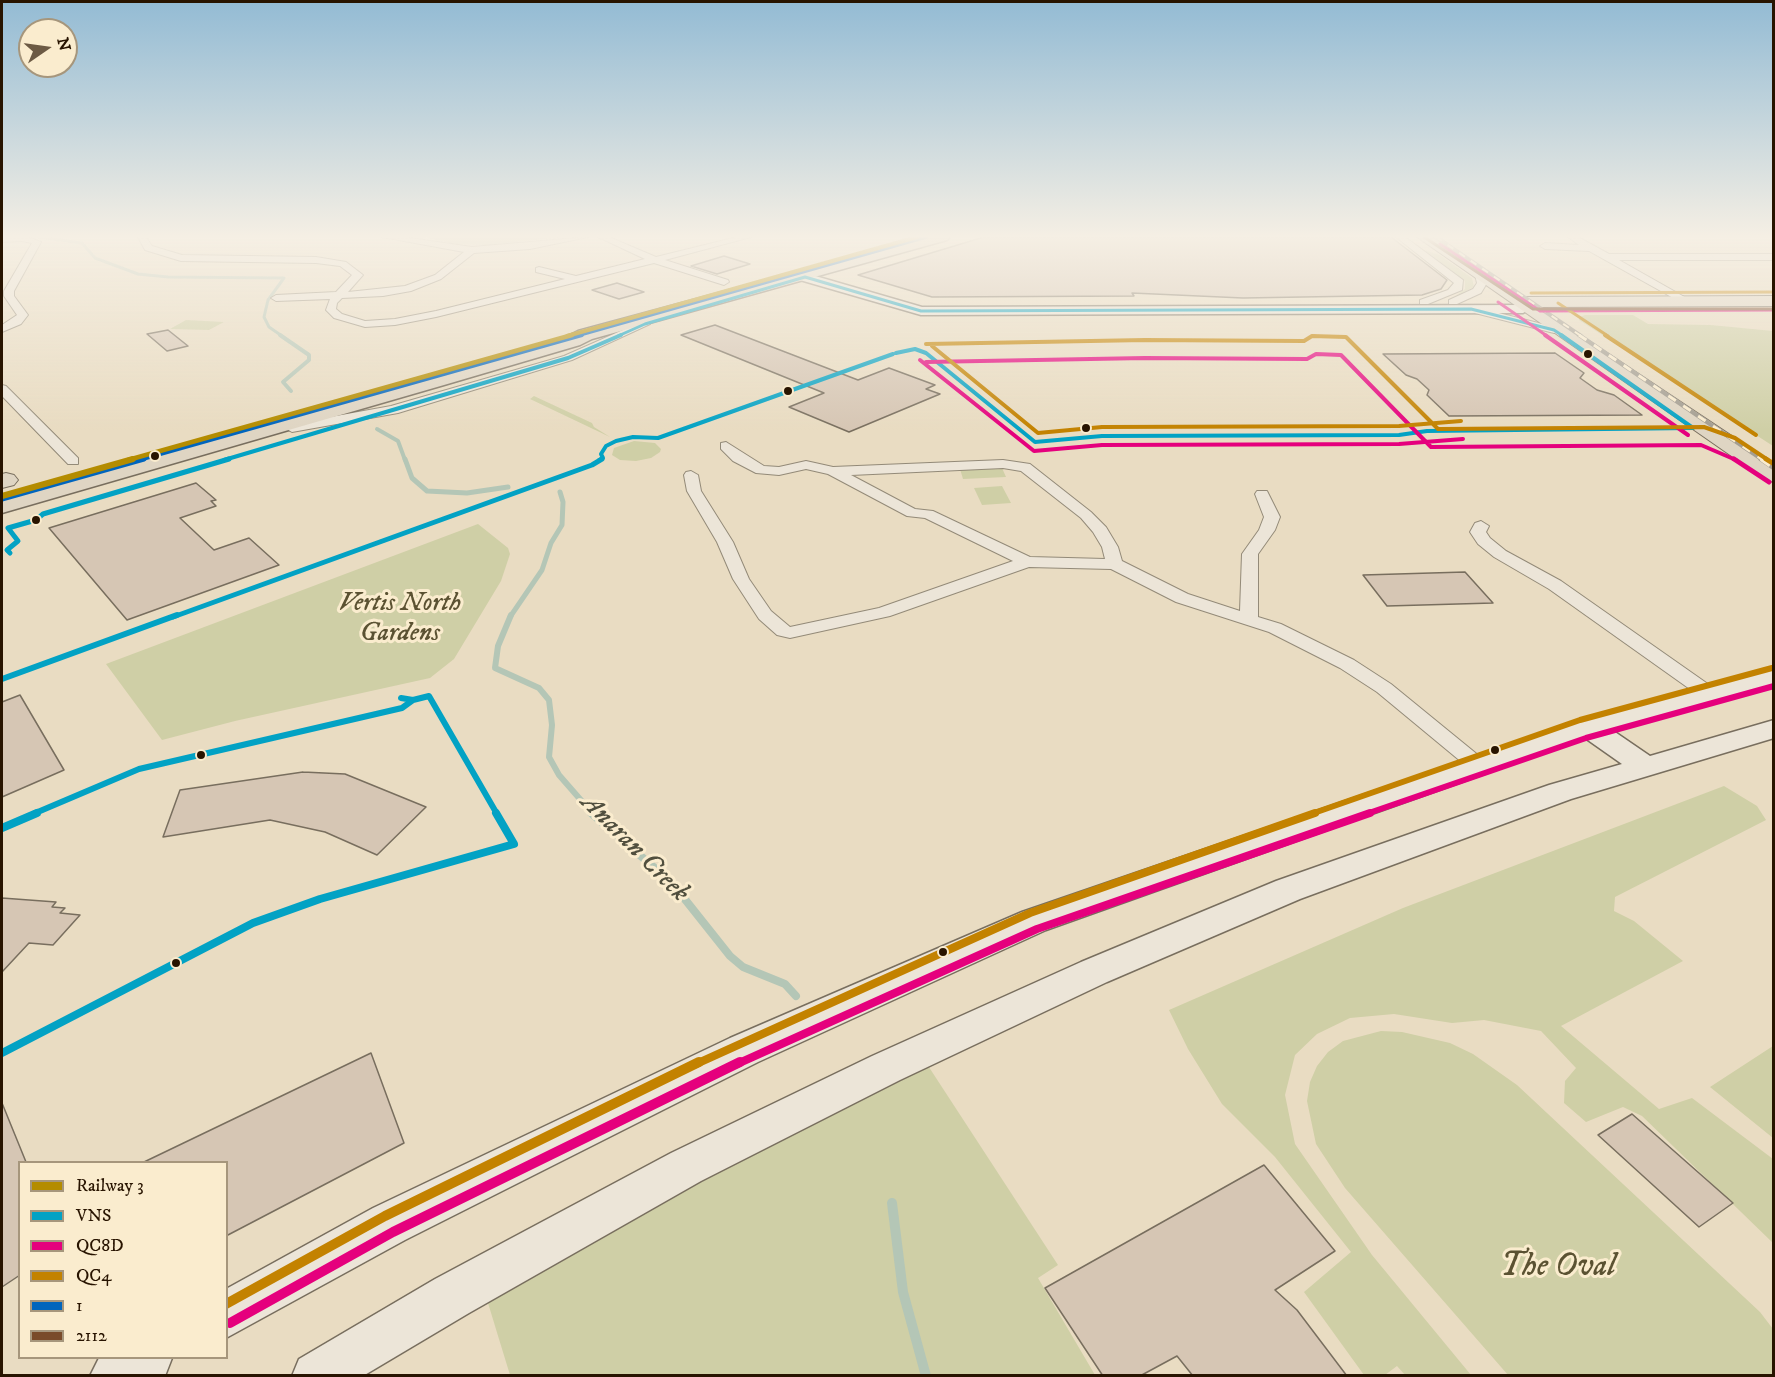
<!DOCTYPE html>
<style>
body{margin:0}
#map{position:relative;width:1775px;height:1377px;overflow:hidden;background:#e9dcc2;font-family:"IM FELL DW Pica",serif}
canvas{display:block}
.frame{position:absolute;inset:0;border:3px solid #281400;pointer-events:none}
.legend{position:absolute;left:18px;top:1161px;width:210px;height:198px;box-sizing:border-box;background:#faecce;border:2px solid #a6967c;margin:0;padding:8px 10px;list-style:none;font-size:18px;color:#281400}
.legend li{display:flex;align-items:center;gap:12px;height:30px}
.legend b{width:30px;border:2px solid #a6967c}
.north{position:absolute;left:18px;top:18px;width:60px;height:60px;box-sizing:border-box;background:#faecce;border:2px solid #a6967c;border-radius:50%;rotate:77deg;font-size:16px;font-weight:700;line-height:24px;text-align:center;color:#281400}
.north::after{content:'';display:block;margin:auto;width:21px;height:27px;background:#6c5a44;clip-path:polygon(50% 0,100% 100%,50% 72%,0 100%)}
</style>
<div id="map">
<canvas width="1775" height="1377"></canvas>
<div class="frame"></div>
<ul class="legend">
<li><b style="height:8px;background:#b48c00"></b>Railway 3</li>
<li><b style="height:8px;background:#02a2c4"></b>VNS</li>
<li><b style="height:8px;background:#e5007d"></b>QC8D</li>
<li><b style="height:8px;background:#c38200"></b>QC4</li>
<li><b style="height:8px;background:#0065bd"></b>1</li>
<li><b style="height:8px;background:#7a4b2a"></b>2112</li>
</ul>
<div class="north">N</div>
</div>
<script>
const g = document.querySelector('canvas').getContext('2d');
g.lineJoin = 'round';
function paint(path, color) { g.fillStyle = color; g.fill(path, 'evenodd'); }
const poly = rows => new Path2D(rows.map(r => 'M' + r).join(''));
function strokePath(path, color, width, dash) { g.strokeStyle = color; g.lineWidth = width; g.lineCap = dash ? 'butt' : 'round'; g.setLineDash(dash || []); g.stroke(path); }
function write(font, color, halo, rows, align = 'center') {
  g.font = font + ' "IM FELL DW Pica",serif'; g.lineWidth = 6; g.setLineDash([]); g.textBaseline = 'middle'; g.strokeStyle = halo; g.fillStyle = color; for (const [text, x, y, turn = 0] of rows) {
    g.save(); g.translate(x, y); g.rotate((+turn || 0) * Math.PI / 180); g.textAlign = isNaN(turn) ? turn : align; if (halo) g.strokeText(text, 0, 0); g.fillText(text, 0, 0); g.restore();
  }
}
paint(poly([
 [424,237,565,237,487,245,454,244],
 [1424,250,1440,255,1472,278,1474,287,1454,297,1465,289,1465,281],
 [1585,315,1633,315,1648,324,1711,325,1773,331,1773,446,1579,320,1579,317],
 [186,320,224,322,209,330,170,329],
 [534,396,592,423,594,427,610,437,530,399],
 [634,441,655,443,661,449,660,452,651,458,636,461,620,460,612,455,614,448],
 [1002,468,1006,477,963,479,960,469],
 [1002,486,1011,503,982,505,974,488],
 [478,524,508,548,510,554,501,581,454,659,430,678,235,721,162,740,106,664],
 [1724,786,1757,806,1766,820,1615,897,1614,911,1634,921,1683,961,1561,1026,1659,1109,1692,1098,1773,1159,1773,1243,1642,1116,1623,1107,1586,1122,1564,1103,1565,1081,1576,1068,1541,1031,1484,1020,1452,1023,1394,1014,1350,1018,1317,1034,1295,1055,1285,1095,1295,1144,1372,1255,1471,1375,1405,1375,1397,1366,1385,1375,1364,1375,1304,1292,1351,1252,1275,1157,1222,1104,1188,1049,1169,1010,1403,908],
 [1381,1031,1402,1032,1450,1043,1473,1054,1517,1085,1760,1312,1773,1329,1773,1375,1508,1375,1345,1188,1316,1144,1307,1101,1310,1082,1317,1066,1328,1052,1343,1041],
 [1773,1046,1773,1138,1710,1087],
 [923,1058,1058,1265,1038,1278,1095,1375,510,1375,484,1290]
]), '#cfcfa6');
strokePath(poly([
 [38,237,82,243,95,258,138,274,168,277,284,278,268,300,264,317,269,327,282,336]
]), '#b4c6b6', 3);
strokePath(poly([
 [280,335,309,355,309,360,283,382,291,391],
 [377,429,398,441,405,460]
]), '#b4c6b6', 4);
strokePath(poly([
 [405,459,412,478,427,491,467,493,508,487],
 [510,617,542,570,551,543,562,525,563,502,560,492]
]), '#b4c6b6', 5);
strokePath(poly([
 [511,615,498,646,495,668,539,688,549,700,552,725,549,757,559,775,593,814]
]), '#b4c6b6', 6);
strokePath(poly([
 [591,813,672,883,730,956,743,967,785,984,796,996]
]), '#b4c6b6', 8);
strokePath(poly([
 [892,1203,903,1292,926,1376]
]), '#b4c6b6', 10);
const building = poly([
 [984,237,1391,237,1447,280,1441,289,1422,295,1243,298,1132,293,1134,296,932,297,858,275,984,237],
 [724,256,750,264,717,274,691,266,724,256],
 [617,283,644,292,619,299,592,290,617,283],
 [715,325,858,380,889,368,935,385,926,389,940,394,849,432,789,407,824,393,681,335,715,325],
 [168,330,188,346,167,351,147,334,168,330],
 [1555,353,1584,373,1580,378,1597,390,1614,395,1642,415,1449,416,1427,395,1429,390,1417,379,1406,375,1383,354,1555,353],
 [196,483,216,500,211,501,216,506,180,518,214,550,249,538,279,565,127,620,49,528,196,483],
 [1465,572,1493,603,1387,606,1363,575,1465,572],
 [20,695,64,770,2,797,2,702,20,695],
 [303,772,345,774,426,807,377,855,325,832,270,820,163,837,180,790,303,772],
 [2,898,56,902,52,907,65,908,60,913,80,915,53,945,29,943,2,972,2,898],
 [371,1053,404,1143,226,1236,226,1162,144,1162,371,1053],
 [2,1103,26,1162,20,1162,20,1275,2,1287,2,1103],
 [1632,1114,1733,1203,1699,1227,1598,1135,1632,1114],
 [1264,1165,1335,1251,1275,1290,1297,1310,1347,1376,1193,1376,1177,1356,1140,1376,1103,1376,1045,1288,1264,1165]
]);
paint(building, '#d6c6b4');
strokePath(building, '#786e5e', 1.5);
const street = poly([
 [2,237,28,237,41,242,14,291,14,296,28,315,21,324,2,332,2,325,17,315,4,296,4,291,32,243,22,241,2,242,2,237],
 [138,237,146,237,152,246,182,255,316,257,346,262,363,275,348,292,405,286,435,275,464,252,382,237,403,237,472,247,588,237,530,249,474,253,441,279,411,291,383,296,342,298,337,303,336,309,342,314,365,321,395,319,436,311,565,279,536,272,536,268,539,267,576,276,645,259,598,237,609,237,656,257,737,237,751,237,665,260,728,280,729,282,724,285,654,263,436,317,395,325,365,327,334,318,326,310,330,299,276,301,271,298,276,295,336,292,352,275,340,266,316,263,181,261,145,250,138,237],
 [1396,237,1405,237,1463,280,1462,290,1428,304,1420,304,1420,300,1448,290,1454,283,1396,237],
 [1568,237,1578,237,1609,254,1774,254,1774,260,1619,260,1688,299,1688,303,1684,304,1589,251,1545,249,1540,246,1545,243,1579,245,1568,237],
 [1480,272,1485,275,1487,283,1481,293,1457,304,1449,304,1449,300,1473,289,1477,283,1475,275,1480,272],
 [1471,306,1558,328,1560,330,1554,333,1467,311,1467,307,1471,306],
 [641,322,650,324,572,360,398,413,292,432,285,428,292,424,391,406,564,356,641,322],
 [2,385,6,386,78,458,78,464,68,464,2,396,2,385],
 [726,442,764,466,779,467,806,461,833,467,1003,460,1030,464,1091,512,1106,527,1118,547,1122,561,1188,594,1240,611,1242,554,1259,530,1264,517,1255,494,1257,491,1267,491,1280,517,1275,530,1258,554,1258,617,1281,624,1354,660,1391,684,1489,764,1486,769,1470,769,1377,692,1340,668,1269,632,1176,602,1111,569,1029,567,890,616,790,638,777,635,759,619,733,579,717,542,687,491,684,475,686,472,691,471,698,475,701,491,733,542,749,579,771,611,790,627,879,608,1013,561,925,518,907,516,828,474,806,469,779,475,756,473,733,461,721,449,721,443,726,442],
 [1003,468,1021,471,1081,518,1093,532,1102,547,1105,559,1030,557,933,511,915,509,851,475,1003,468],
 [1481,521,1489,526,1486,532,1490,538,1506,551,1561,581,1715,689,1718,693,1715,697,1701,697,1549,589,1494,557,1478,544,1470,532,1475,523,1481,521]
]);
const secondary = poly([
 [805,273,922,307,1523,305,1530,309,1523,313,921,315,800,280,798,277,805,273],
 [1774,669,1774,685,1612,730,1650,756,1774,720,1774,738,1571,799,1487,830,1300,899,1107,982,900,1080,701,1181,469,1313,363,1376,292,1376,299,1359,435,1279,671,1153,872,1056,1081,962,1276,881,1549,785,1622,764,1585,738,1046,930,758,1062,405,1240,226,1338,226,1289,373,1208,730,1038,1022,912,1573,723,1774,669],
 [99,1358,172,1358,165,1376,90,1376,99,1358]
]);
const primary = poly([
 [1417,237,1433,237,1523,297,1774,296,1774,306,1538,307,1774,464,1774,482,1766,480,1417,237],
 [6,473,14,475,18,480,14,485,2,488,2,474,6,473]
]);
const highway = poly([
 [926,237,950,237,947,240,592,339,580,345,444,385,2,513,2,497,430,377,566,337,578,331,926,237]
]);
strokePath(street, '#938a78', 2);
strokePath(secondary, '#786e5e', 3);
strokePath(primary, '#786e5e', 2);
strokePath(highway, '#786e5e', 3);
paint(street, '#ece5d8');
paint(secondary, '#ece5d8');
paint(primary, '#dfd5c3');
paint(highway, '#dfd5c3');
const railFar2 = poly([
 [1436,237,1581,336]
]);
const railFar1 = poly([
 [1579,335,1763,460]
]);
const rail = poly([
 [1761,459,1774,468]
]);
strokePath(railFar2, '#a49e92', 4);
strokePath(railFar1, '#a49e92', 4.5);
strokePath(rail, '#a49e92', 5);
strokePath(railFar2, '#faecce', 2, [7]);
strokePath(railFar1, '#faecce', 3, [9]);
strokePath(rail, '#faecce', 4, [11]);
strokePath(poly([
 [618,336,645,324,805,277,921,311,1471,309,1554,330,1563,336]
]), '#02a2c4', 3);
strokePath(poly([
 [1561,335,1693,428],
 [896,353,915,349,926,353,1035,442,1102,436,1399,435,1427,431,1693,428],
 [224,460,568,358,621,335],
 [599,460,603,458,601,454,606,446,616,441,633,437,658,438,893,354]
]), '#02a2c4', 4);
strokePath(poly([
 [10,553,7,550,18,541,8,528,36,520,43,514,229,459],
 [173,617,592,465,602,459]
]), '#02a2c4', 5);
strokePath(poly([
 [2,679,177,615],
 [413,700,429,696,497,814],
 [33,814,139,769,402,708,413,700,401,698]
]), '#02a2c4', 6);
strokePath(poly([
 [2,828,37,813],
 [2,1053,253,923,320,899,514,844,496,813]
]), '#02a2c4', 8);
strokePath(poly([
 [1440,244,1540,311,1774,310],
 [1498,302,1547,336]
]), '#e5007d', 3);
strokePath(poly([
 [1545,335,1688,435],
 [920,360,1034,451,1102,445,1399,444,1463,439],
 [926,362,1145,358,1307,359,1316,354,1341,355,1431,447,1701,445,1736,460]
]), '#e5007d', 4);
strokePath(poly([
 [1734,459,1769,482]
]), '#e5007d', 5);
strokePath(poly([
 [1366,814,1586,738,1774,686]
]), '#e5007d', 6);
strokePath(poly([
 [737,1064,1037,929,1370,813]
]), '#e5007d', 8);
strokePath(poly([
 [230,1323,393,1232,740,1062]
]), '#e5007d', 10);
strokePath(poly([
 [1531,293,1774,292],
 [1558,303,1608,336],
 [1312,336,1315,336]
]), '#c38200', 3);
strokePath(poly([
 [1605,335,1756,435],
 [926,344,1145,340,1304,341,1312,336,1346,337,1438,429,1704,427,1735,438,1768,460],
 [932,346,1038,433,1102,427,1399,426,1461,421]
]), '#c38200', 4);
strokePath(poly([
 [1766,459,1774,464]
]), '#c38200', 5);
strokePath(poly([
 [1311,814,1580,720,1772,668]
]), '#c38200', 6);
strokePath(poly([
 [696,1064,1030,913,1315,813]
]), '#c38200', 8);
strokePath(poly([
 [226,1304,385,1216,699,1062]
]), '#c38200', 10);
strokePath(poly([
 [577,336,927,237]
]), '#0065bd', 3);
strokePath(poly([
 [139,460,582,335]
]), '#0065bd', 4);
strokePath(poly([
 [2,499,144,459]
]), '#0065bd', 5);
strokePath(poly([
 [1424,237,1533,309,1774,309]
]), '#7a4b2a', 3);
strokePath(poly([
 [567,336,917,237]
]), '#b48c00', 4);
strokePath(poly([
 [128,460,572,335]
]), '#b48c00', 4.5);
strokePath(poly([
 [2,496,133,459]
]), '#b48c00', 6);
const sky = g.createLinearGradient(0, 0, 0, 430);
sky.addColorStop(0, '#93bbd4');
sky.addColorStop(0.55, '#f5efe4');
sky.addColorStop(1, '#f5efe400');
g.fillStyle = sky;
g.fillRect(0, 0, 1775, 430);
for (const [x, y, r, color] of [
 [1588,354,5,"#281400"],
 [788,391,5,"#281400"],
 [1086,428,5,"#281400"],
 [155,456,5,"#281400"],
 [36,520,5,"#281400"],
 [1495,750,5,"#281400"],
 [201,755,5,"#281400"],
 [943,952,5,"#281400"],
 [176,963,5,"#281400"]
]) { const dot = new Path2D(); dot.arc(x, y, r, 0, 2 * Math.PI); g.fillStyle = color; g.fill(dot); strokePath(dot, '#faecce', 2); }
write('italic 26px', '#5b5232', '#faecce', [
 ["Vertis North",400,605],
 ["Gardens",400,635]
]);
write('italic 27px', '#514f3e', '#faecce', [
 ["Anaran Creek",634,849,45]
]);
write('italic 32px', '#5b5232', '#faecce', [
 ["The Oval",1558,1268]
]);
</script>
